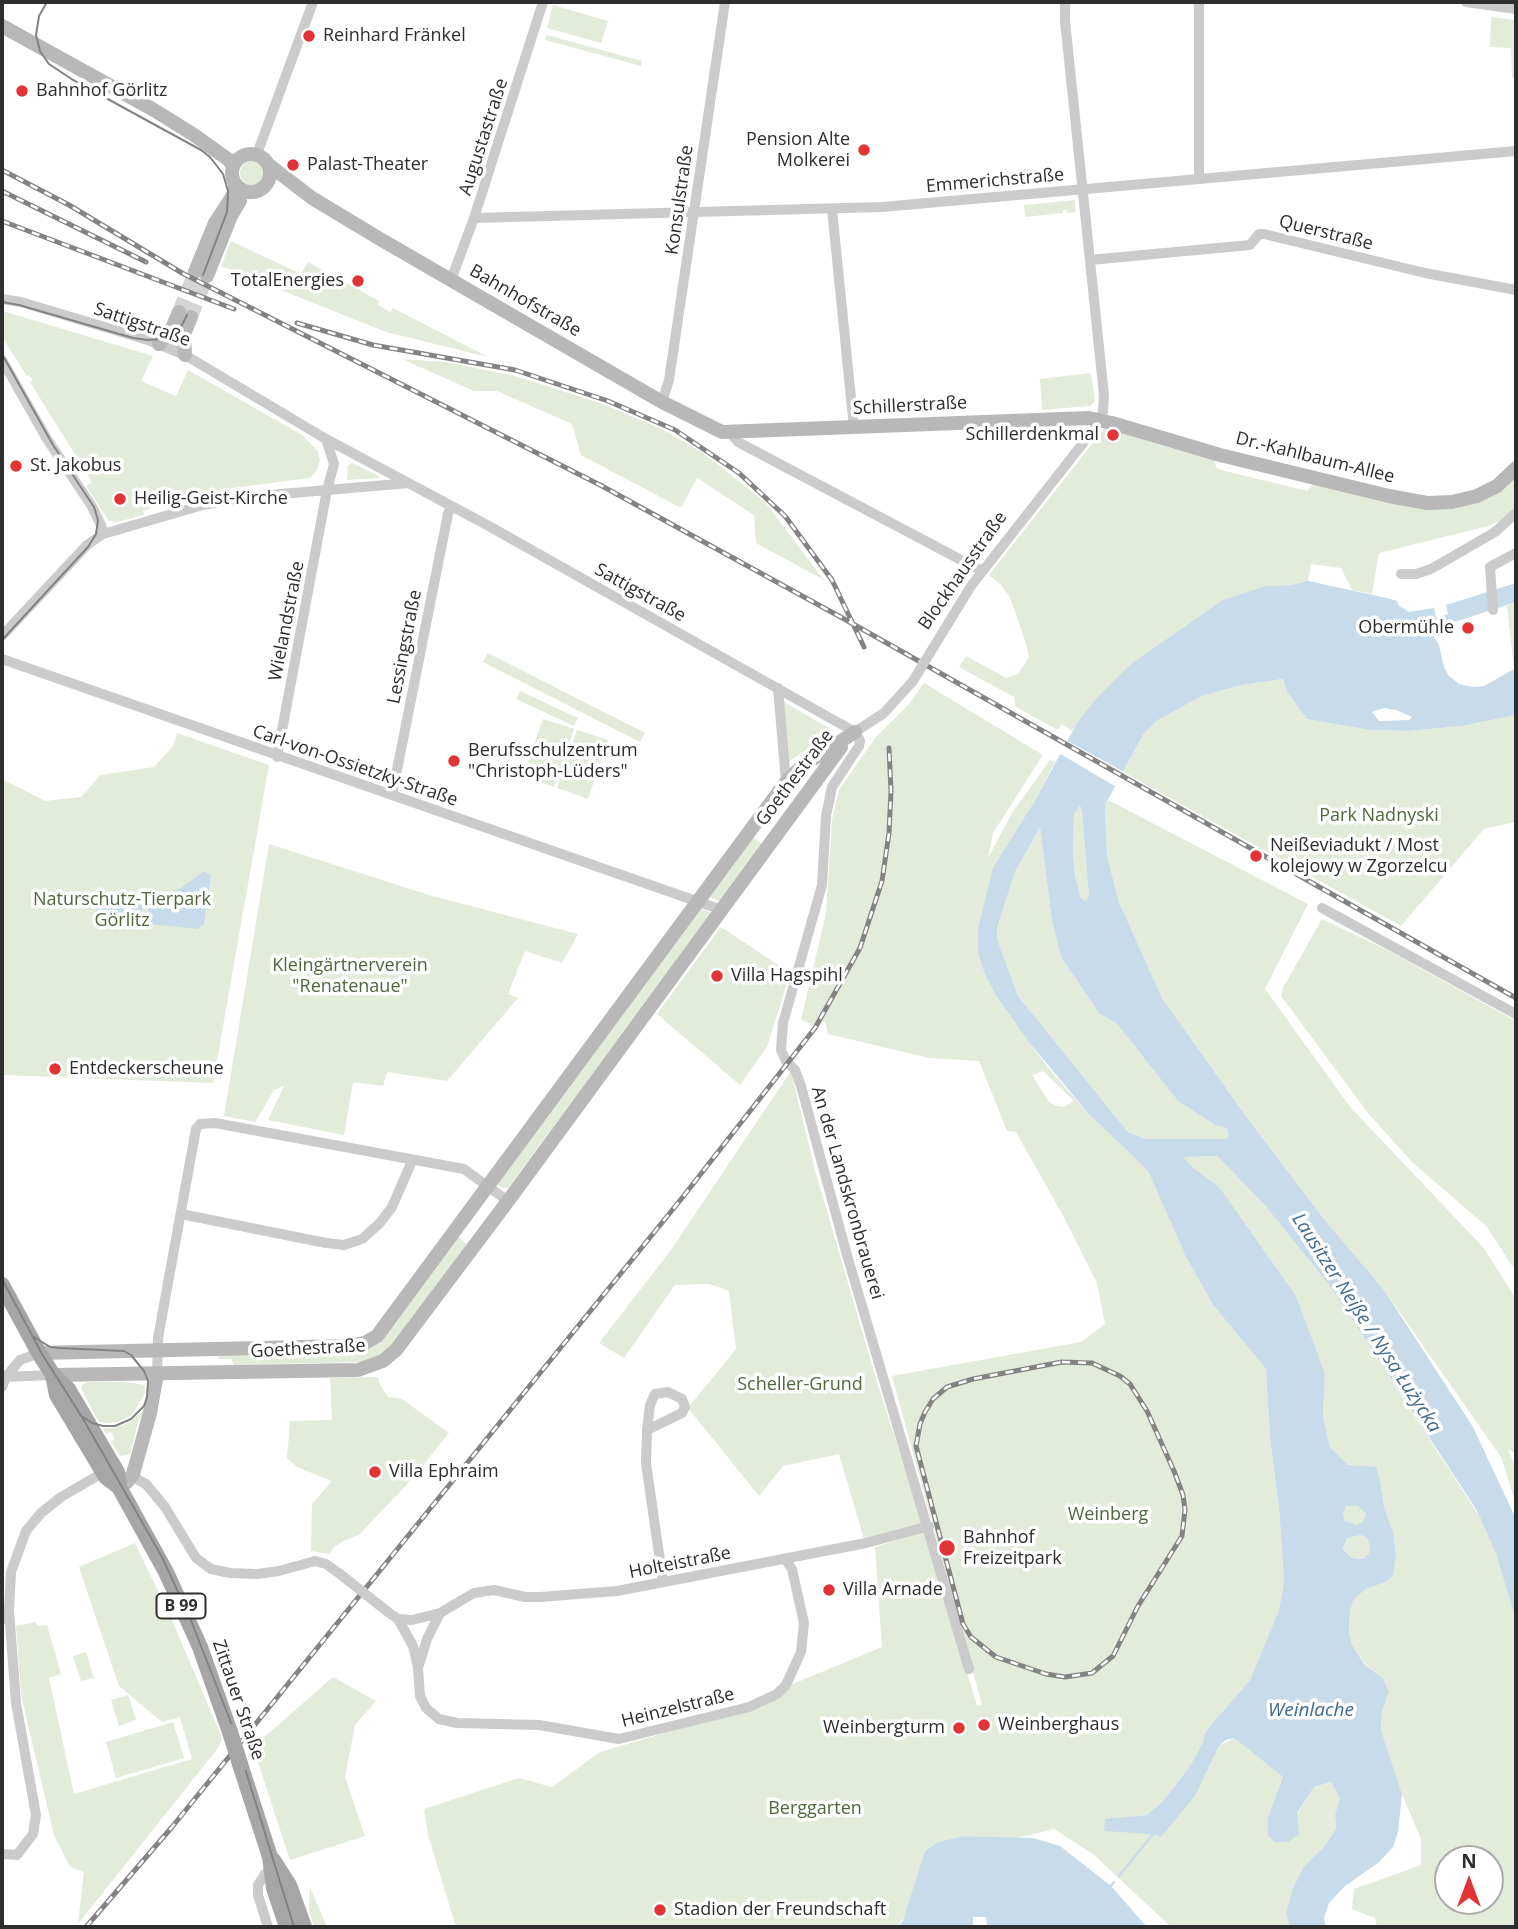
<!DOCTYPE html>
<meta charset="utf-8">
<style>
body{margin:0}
#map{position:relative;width:1518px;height:1929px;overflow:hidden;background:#fff;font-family:"Open Sans",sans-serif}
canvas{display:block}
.frame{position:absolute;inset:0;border:4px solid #2e2e2e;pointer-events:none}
.north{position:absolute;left:1434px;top:1845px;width:70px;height:70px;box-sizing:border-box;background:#fff;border:2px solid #ababab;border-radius:50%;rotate:0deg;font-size:19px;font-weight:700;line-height:28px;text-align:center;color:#2e2e2e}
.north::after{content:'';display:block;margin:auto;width:24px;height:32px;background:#e03436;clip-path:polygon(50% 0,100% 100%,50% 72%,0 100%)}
</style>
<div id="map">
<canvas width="1518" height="1929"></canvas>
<div class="frame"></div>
<div class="north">N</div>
</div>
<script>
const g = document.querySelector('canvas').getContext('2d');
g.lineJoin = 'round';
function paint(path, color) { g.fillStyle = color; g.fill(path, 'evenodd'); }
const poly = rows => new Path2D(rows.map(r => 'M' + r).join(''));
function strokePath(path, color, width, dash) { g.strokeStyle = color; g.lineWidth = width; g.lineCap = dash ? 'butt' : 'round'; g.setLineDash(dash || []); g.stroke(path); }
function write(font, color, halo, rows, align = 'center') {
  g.font = font + ' "Open Sans",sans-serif'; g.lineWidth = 7; g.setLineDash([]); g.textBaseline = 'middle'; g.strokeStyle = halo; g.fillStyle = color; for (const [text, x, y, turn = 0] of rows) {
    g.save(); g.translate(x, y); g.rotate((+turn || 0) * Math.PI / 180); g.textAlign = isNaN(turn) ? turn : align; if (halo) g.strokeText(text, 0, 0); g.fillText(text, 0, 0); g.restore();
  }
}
paint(poly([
 [553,5,608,21,601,43,547,28],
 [1491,17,1516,20,1516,77,1512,78,1511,48,1490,47],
 [547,35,642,61,641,66,545,40],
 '240 173a12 12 0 1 1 24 0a12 12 0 1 1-24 0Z',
 [1075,200,1076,212,1067,213,1067,210,1063,210,1063,213,1025,217,1024,205],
 [231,241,301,274,308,262,379,301,378,305,390,312,393,308,488,357,386,332,221,266],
 [6,312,153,356,141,381,176,396,188,370,302,435,318,451,320,460,317,470,310,478,217,490,151,508,143,511,144,515,117,522,109,521,86,486,92,482,30,382,33,380,29,375,27,376,2,337,2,313],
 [402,359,446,362,515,376,600,403,662,429,703,453,765,502,824,580,756,543,754,515,697,478,681,508,581,455,572,424,497,391,474,391],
 [1091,373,1095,401,1090,406,1042,410,1040,379],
 [1106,426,1163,446,1214,459,1216,467,1221,470,1307,491,1315,482,1430,507,1516,476,1516,509,1504,519,1488,526,1379,553,1372,594,1352,590,1341,568,1311,564,1308,581,1290,585,1266,586,1131,664,1077,723,1072,731,1062,724,1058,730,1016,707,1014,697,959,667,966,656,1006,678,1018,674,1029,657,1026,644,1010,597,1001,585,989,575],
 [352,463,377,475,379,478,347,480,348,466],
 [1516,602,1516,668,1514,669,1507,606],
 [488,653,645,733,640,742,483,662],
 [1283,679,1287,692,1307,719,1370,730,1408,731,1462,726,1516,715,1516,822,1484,829,1401,926,1123,772,1144,733,1158,720,1202,696,1242,685],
 [924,683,1043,755,993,833,988,858,1012,813,1050,760,1055,762,1033,804,978,953,984,972,995,994,1028,1041,1055,1076,1088,1113,1148,1171,1186,1257,1213,1305,1266,1369,1270,1439,1279,1508,1284,1581,1279,1610,1250,1680,1206,1731,1203,1742,1190,1766,1163,1801,1147,1815,1120,1818,1153,1834,1195,1796,1219,1746,1234,1738,1283,1777,1268,1817,1298,1835,1297,1814,1314,1787,1331,1782,1340,1798,1335,1815,1336,1829,1323,1848,1304,1866,1293,1888,1286,1913,1290,1927,1171,1927,1094,1855,1054,1829,1018,1838,964,1836,897,1927,456,1927,428,1835,424,1809,519,1778,552,1787,600,1752,764,1704,788,1686,882,1647,875,1547,925,1531,977,1706,982,1705,892,1376,1081,1342,1105,1324,1097,1283,1067,1223,1016,1132,1007,1131,979,1061,929,1058,828,1034,825,1021,817,1026,801,1020,826,913,832,820,839,790,875,738,909,704],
 [1043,1071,1073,1100,1073,1101,1065,1107,1056,1106,1048,1101,1032,1075],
 [520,691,578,718,574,726,516,699],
 [784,702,834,731,788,762],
 [543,719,574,729,554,787,523,776],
 [577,730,608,740,588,799,557,788],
 [177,733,269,765,213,1083,2,1075,2,779,45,801,81,797,101,775,154,767,173,746],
 [1108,800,1308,904,1265,989,1351,1108,1483,1247,1516,1299,1516,1454,1508,1449,1516,1468,1516,1504,1501,1457,1384,1290,1324,1219,1248,1119,1162,998,1119,902,1107,856,1105,805],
 [1080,806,1082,810,1089,882,1090,896,1086,901,1081,898,1075,876,1073,853,1074,814],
 [1040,826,1052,921,1061,957,1099,1013,1117,1024,1178,1101,1215,1125,1227,1129,1229,1134,1227,1139,1145,1139,1128,1132,1018,996,997,939,997,928,1015,872],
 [751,836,762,844,720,901,707,896],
 [269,844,432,896,578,934,562,963,525,951,508,994,518,998,447,1081,387,1072,383,1086,353,1082,344,1135,268,1120,284,1086,274,1090,255,1122,224,1116],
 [698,908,712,913,508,1188,502,1188,496,1183],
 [1322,919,1387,950,1516,1021,1516,1272,1487,1227,1412,1162,1368,1113,1281,996,1283,988],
 [721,927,790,973,767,1047,740,1085,657,1014],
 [791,1071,815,1170,877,1382,923,1524,864,1539,839,1454,783,1466,759,1496,688,1408,736,1349,729,1291,709,1284,675,1285,624,1358,599,1343,671,1250],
 [1217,1156,1263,1203,1330,1286,1478,1514,1496,1554,1516,1620,1516,1927,1377,1927,1375,1918,1352,1909,1354,1889,1421,1865,1421,1839,1402,1794,1381,1730,1382,1712,1389,1690,1383,1678,1366,1665,1352,1645,1349,1632,1350,1610,1354,1599,1366,1589,1386,1582,1393,1532,1384,1507,1380,1480,1348,1465,1330,1447,1323,1417,1325,1374,1193,1168,1182,1157],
 [1448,1859,1490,1859,1490,1901,1448,1901],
 [455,1235,467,1244,391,1347,380,1356,361,1362,233,1365,232,1359,219,1359,219,1353,369,1347],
 [378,1377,379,1383,388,1397,402,1399,449,1433,412,1479,359,1535,343,1541,333,1548,330,1554,311,1551,312,1504,332,1481,297,1467,287,1458,290,1421,332,1420,330,1378],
 [87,1382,125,1382,145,1385,145,1393,132,1415,118,1422,106,1423,99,1422,81,1389,81,1386],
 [149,1397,143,1414,138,1422,130,1454,120,1456,111,1441,115,1439,111,1432,106,1434,103,1428,115,1428,130,1422,143,1410],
 [1358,1505,1366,1514,1363,1521,1357,1526,1345,1521,1343,1514,1346,1506],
 [1361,1535,1367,1538,1370,1546,1369,1553,1363,1559,1352,1558,1343,1548,1347,1538],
 [135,1543,172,1620,222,1738,218,1748,78,1924,84,1872,70,1867,54,1835,21,1695,16,1626,36,1622,37,1626,47,1625,61,1674,49,1678,74,1794,192,1759,180,1717,162,1722,119,1686,79,1567],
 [86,1652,94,1678,81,1681,73,1656],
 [333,1677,376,1701,355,1725,345,1777,365,1836,290,1860,253,1747],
 [128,1695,136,1720,119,1726,111,1700],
 [173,1722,184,1758,116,1778,106,1742],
 [310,1887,327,1927,314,1927,309,1911]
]), '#e3ebdb');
paint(poly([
 [1308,581,1387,598,1397,601,1398,605,1409,612,1434,608,1436,618,1448,614,1446,605,1516,583,1516,602,1430,630,1439,645,1444,667,1449,676,1459,684,1473,687,1484,686,1516,668,1516,715,1462,726,1408,731,1370,730,1307,719,1287,692,1283,679,1242,685,1202,696,1158,720,1144,733,1105,805,1107,856,1119,902,1162,998,1248,1119,1324,1219,1384,1290,1473,1427,1516,1519,1516,1620,1496,1554,1476,1509,1330,1286,1263,1203,1217,1156,1183,1157,1193,1168,1219,1187,1296,1296,1325,1374,1323,1417,1330,1447,1348,1465,1376,1467,1380,1480,1384,1507,1393,1532,1396,1556,1393,1575,1386,1582,1366,1589,1354,1599,1350,1610,1349,1632,1352,1645,1365,1665,1383,1678,1389,1691,1382,1712,1381,1730,1402,1794,1398,1832,1393,1847,1378,1863,1345,1886,1329,1903,1324,1918,1326,1927,1290,1927,1286,1913,1293,1888,1304,1866,1323,1848,1336,1829,1335,1815,1340,1798,1331,1782,1314,1787,1297,1813,1299,1835,1288,1842,1274,1842,1268,1835,1268,1817,1283,1777,1234,1738,1226,1740,1219,1746,1195,1796,1161,1837,1153,1834,1104,1831,1105,1819,1147,1815,1163,1801,1190,1766,1203,1742,1206,1731,1250,1680,1279,1610,1284,1581,1279,1508,1270,1439,1266,1369,1213,1305,1186,1257,1148,1171,1088,1113,1028,1041,995,994,984,972,978,953,978,929,993,868,1033,804,1077,723,1096,699,1131,664,1223,600,1266,586,1290,585],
 [1384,708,1396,710,1412,717,1409,720,1379,721,1372,712],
 [1080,806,1082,810,1089,896,1086,901,1081,898,1075,876,1073,853,1074,814],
 [1040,827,1052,921,1061,957,1099,1013,1117,1024,1178,1101,1215,1125,1227,1129,1229,1134,1227,1139,1145,1139,1128,1132,1018,996,997,939,997,928,1015,872],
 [1346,1506,1358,1506,1366,1514,1363,1521,1357,1525,1345,1521,1343,1514],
 [1361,1535,1367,1538,1370,1546,1369,1553,1363,1559,1352,1558,1343,1549,1347,1538],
 [204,871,211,875,204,924,197,929,149,924,147,897,180,889],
 [117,900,128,905,142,905,143,925,111,926,94,923,97,901],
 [964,1836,1033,1838,1060,1846,1111,1886,1147,1927,987,1927,986,1917,973,1917,973,1927,897,1927,903,1921,925,1851,939,1842]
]), '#c8dbea');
paint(poly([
 [1064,739,1126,773,1118,788,1057,752]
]), '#fff');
strokePath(poly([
 [1119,1876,1153,1834],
 [1111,1886,1114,1882]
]), '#c8dbea', 2.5);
strokePath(poly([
 [179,312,195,272],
 [191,317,207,276]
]), '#d5d5d5', 14, [14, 7]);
strokePath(poly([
 [1466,2,1516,9],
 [257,154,313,2],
 [1199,178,1199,2],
 [832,209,854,428],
 [474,218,882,207,1516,151],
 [1090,260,1250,245,1259,234,1264,234,1425,273,1516,290],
 [451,280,474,218,543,2],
 [2,299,21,302,148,340,185,355,326,439,487,525,855,732,860,741,859,746,832,787,826,816,822,885,783,1023,781,1050,786,1061,795,1070,801,1086,847,1255,969,1669],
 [2,360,47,439,91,505,101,525,103,534],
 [662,402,669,380,725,2],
 [730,433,738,442,982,571],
 [1401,574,1416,574,1431,569,1495,532,1516,513],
 [1493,610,1490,567,1516,553],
 [2,636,87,545,103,534,203,505,246,497,409,483],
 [930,653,971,586,1098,424,1103,412,1104,395,1065,21,1065,2],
 [2,659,722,910],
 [778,688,786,782],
 [855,732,884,713,913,681],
 [277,757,327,490,334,464,326,439],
 [392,795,448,514,451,506],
 [1322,908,1516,1014],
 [181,1214,326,1243,344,1245,362,1239,380,1223,392,1207,412,1161],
 [157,1374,158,1338,196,1129,200,1124,215,1123,464,1169,508,1201],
 [2,1377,53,1375],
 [2,1387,6,1377,20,1360,39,1353],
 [647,1430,650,1405,655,1394,668,1392,682,1399,685,1407,682,1413,647,1430,646,1463,663,1582],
 [131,1476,146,1484,165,1507,196,1558,211,1569,230,1573,257,1574,279,1571,315,1561,326,1564,340,1574],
 [388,1612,398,1619,413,1646,418,1668,420,1696,426,1708,439,1719,457,1723,539,1725,619,1739,749,1707,777,1694,786,1685,801,1652,804,1623,792,1569,785,1559],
 [398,1619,412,1620,440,1613,474,1593,494,1590,525,1597,540,1597,617,1591,866,1543,929,1526],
 [2,1620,9,1610,11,1572,26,1531,41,1513,61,1497,104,1472],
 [419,1665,427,1639,440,1613],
 [2,1854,17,1855,33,1834,36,1815,16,1703,9,1610],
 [268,1927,258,1895,258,1885,265,1874,274,1868]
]), '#cbcbcb', 10);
strokePath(poly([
 [2,26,154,110,194,135,229,160,233,166],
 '232 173a19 19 0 1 1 38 0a19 19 0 1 1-38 0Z',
 [269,165,312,198,380,239,662,402,722,432,1089,418,1112,423,1220,455,1389,496,1427,503,1452,502,1477,496,1497,486,1516,468],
 [195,272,215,223,235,192,235,183],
 [207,276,231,216,240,201],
 [159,344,172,328,179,312],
 [185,355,184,334,191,317],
 [39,1353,348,1346,365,1343,377,1336,786,782,801,767,855,732],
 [53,1375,358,1370,383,1361,396,1350,508,1201,841,747],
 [119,1487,127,1482,133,1474,150,1413,157,1374]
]), '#b8b8b8', 14);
strokePath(poly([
 [2,1285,39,1353,53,1375,68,1389,117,1472,119,1487,166,1572,200,1647,230,1732],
 [53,1375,57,1395,106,1477,119,1487],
 [240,1764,270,1857,274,1888,287,1927],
 [273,1860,289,1885,304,1927]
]), '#a6a6a6', 16);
strokePath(poly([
 [47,2,39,16,36,35,40,51,49,64,73,80,201,150,210,157,223,174,228,191,227,212,203,275],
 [2,302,19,305,133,338,148,340,159,339,174,333,182,325,187,315],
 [2,354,53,445,94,507,98,520,96,534,88,547,2,640],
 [2,1279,42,1354,82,1417,162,1557,190,1618,230,1720,294,1927],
 [34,1337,50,1347,59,1348,124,1351,131,1355,144,1371,148,1381,147,1397,144,1406,131,1419,115,1426,103,1426,92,1423,80,1415]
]), '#838383', 2);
const rail = poly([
 [2,170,69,205,182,273,602,486,846,620,1516,998],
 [2,191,146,262],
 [2,221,234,309],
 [297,323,373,345,515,370,608,401,675,430,739,473,785,516,832,580,864,647],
 [1062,1362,1092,1363,1120,1376,1130,1384,1147,1411,1174,1471,1183,1495,1185,1510,1182,1536,1138,1606,1113,1656,1092,1673,1065,1677,1046,1674,996,1657,971,1637,963,1624,916,1446,920,1424,925,1412,933,1399,947,1387,973,1379,1062,1362],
 [86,1927,172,1827,682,1198,815,1028,860,948,882,881,889,833,891,791,889,748]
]);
strokePath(rail, '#838383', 5);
strokePath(rail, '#fff', 2.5, [8]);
strokePath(poly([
 [913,681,930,653],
 [340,1574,388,1612]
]), '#cbcbcb', 10);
strokePath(poly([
 [230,1732,240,1764]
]), '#a6a6a6', 16);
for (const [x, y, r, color] of [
 [309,36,7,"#e03436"],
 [22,91,7,"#e03436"],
 [864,150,7,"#e03436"],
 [293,165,7,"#e03436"],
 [358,281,7,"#e03436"],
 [1113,435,7,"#e03436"],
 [16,466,7,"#e03436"],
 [120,499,7,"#e03436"],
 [1468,628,7,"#e03436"],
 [454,761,7,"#e03436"],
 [1256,856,7,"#e03436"],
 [717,976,7,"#e03436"],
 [55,1069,7,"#e03436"],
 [375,1472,7,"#e03436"],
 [947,1548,9,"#e03436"],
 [829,1590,7,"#e03436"],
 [984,1725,7,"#e03436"],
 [959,1728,7,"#e03436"],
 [660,1910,7,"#e03436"]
]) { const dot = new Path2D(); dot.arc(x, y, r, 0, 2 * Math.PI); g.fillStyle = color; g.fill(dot); strokePath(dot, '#fff', 2.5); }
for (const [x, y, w] of [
 [181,1606,49]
]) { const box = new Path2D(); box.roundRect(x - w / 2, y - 12.5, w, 25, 5); g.fillStyle = '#fff'; g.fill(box); strokePath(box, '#2e2e2e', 2); }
write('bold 16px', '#2e2e2e', null, [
 ["B 99",181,1606]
]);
write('18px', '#2e2e2e', '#fff', [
 ["Reinhard Fränkel",323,36],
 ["Bahnhof Görlitz",36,91],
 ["Pension Alte",850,140,"right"],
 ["Molkerei",850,161,"right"],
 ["Palast-Theater",307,165],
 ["TotalEnergies",344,281,"right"],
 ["Schillerdenkmal",1099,435,"right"],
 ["St. Jakobus",30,466],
 ["Heilig-Geist-Kirche",134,499],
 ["Obermühle",1454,628,"right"],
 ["Berufsschulzentrum",468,751],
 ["\"Christoph-Lüders\"",468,772],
 ["Neißeviadukt / Most",1270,846],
 ["kolejowy w Zgorzelcu",1270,867],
 ["Villa Hagspihl",731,976],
 ["Entdeckerscheune",69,1069],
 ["Villa Ephraim",389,1472],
 ["Bahnhof",963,1538],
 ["Freizeitpark",963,1559],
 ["Villa Arnade",843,1590],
 ["Weinberghaus",998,1725],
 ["Weinbergturm",945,1728,"right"],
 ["Stadion der Freundschaft",674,1910]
], 'left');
write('18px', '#2e2e2e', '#fff', [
 ["Augustastraße",484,137,-72],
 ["Emmerichstraße",995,181,-5],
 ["Konsulstraße",680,200,-82],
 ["Querstraße",1326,233,14],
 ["Bahnhofstraße",525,301,30],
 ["Sattigstraße",142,325,19],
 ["Schillerstraße",910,406,-3],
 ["Dr.-Kahlbaum-Allee",1315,458,14],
 ["Blockhausstraße",963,571,-55],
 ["Sattigstraße",640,593,29],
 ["Wielandstraße",287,621,-79],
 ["Lessingstraße",405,647,-79],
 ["Carl-von-Ossietzky-Straße",355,766,19],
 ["Goethestraße",795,778,-53],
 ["An der Landskronbrauerei",847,1193,74],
 ["Goethestraße",308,1349,-3],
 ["Holteistraße",680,1563,-11],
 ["Zittauer Straße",238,1700,71],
 ["Heinzelstraße",678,1708,-14]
]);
write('18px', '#4e683c', '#fff', [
 ["Park Nadnyski",1379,816],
 ["Naturschutz-Tierpark",122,900],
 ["Görlitz",122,921],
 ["Kleingärtnerverein",350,966],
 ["\"Renatenaue\"",350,987],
 ["Scheller-Grund",800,1385],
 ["Weinberg",1108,1515],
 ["Berggarten",815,1809]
]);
write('italic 19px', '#3e6a8d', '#fff', [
 ["Lausitzer Neiße / Nysa Łużycka",1366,1323,57],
 ["Weinlache",1311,1711]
]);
</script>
